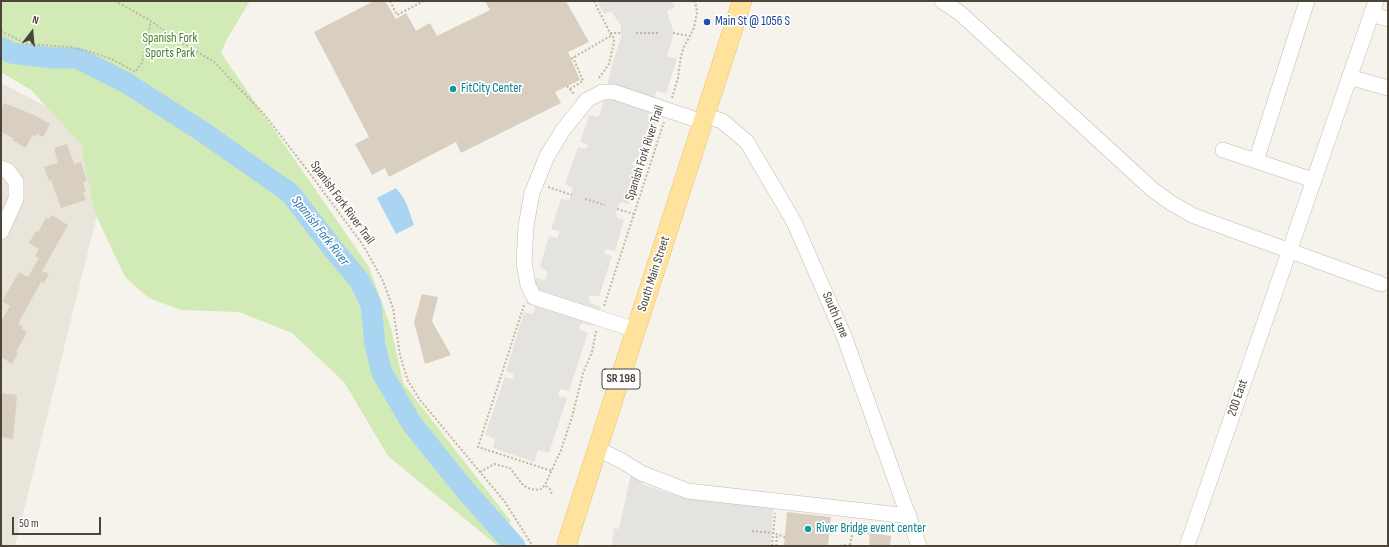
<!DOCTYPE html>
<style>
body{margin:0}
#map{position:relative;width:1389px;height:547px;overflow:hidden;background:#f6f3ec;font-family:"Sofia Sans Condensed",sans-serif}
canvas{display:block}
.frame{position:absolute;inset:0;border:2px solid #4b4439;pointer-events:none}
.north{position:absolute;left:12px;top:12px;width:40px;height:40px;-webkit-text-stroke:3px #fff;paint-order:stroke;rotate:16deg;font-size:11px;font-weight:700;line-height:16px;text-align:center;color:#4b4439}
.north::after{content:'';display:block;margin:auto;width:14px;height:18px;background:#4b4439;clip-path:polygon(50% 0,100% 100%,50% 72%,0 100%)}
.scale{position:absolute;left:12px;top:517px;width:89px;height:18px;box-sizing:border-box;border:2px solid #4b4439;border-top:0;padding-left:5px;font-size:12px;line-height:14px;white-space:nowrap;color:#4b4439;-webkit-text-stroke:3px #fff;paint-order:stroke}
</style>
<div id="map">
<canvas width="1389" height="547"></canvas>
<div class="frame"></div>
<div class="north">N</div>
<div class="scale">50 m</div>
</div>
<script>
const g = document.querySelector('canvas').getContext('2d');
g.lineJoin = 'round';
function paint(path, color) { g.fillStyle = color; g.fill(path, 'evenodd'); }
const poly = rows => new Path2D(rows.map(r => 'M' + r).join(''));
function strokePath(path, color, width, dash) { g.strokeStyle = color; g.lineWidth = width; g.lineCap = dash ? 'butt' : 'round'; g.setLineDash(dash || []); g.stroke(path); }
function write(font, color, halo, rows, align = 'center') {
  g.font = font + ' "Sofia Sans Condensed",sans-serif'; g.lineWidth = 3.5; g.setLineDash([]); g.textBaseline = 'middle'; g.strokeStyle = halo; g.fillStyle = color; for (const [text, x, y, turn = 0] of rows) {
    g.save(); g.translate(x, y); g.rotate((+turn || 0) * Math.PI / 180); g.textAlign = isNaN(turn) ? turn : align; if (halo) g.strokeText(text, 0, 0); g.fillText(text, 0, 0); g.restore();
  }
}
paint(poly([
 [1,83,115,142,15,546,1,546]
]), '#eae5da');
paint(poly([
 [1,1,250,1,227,39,221,53,369,267,391,328,403,383,510,520,507,546,498,546,388,456,344,382,292,333,239,312,181,310,149,298,125,277,95,213,81,144,31,90,1,72]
]), '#d2eab5');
paint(poly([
 [597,1,672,1,675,7,667,11,673,30,672,41,667,54,668,57,677,59,666,93,656,91,655,97,657,100,647,117,649,119,656,122,643,162,636,160,633,162,632,164,634,167,641,169,629,204,621,202,618,205,616,211,617,218,624,220,615,251,606,249,604,250,605,254,612,256,599,297,591,295,589,297,590,303,601,307,594,326,582,323,581,324,579,327,580,330,588,333,569,391,561,389,558,393,559,396,567,398,549,453,538,450,534,462,493,448,495,439,485,435,505,377,512,379,514,378,513,374,506,371,524,312,532,314,536,309,534,306,526,304,536,277,542,280,545,279,547,275,547,271,540,267,549,236,557,238,559,234,559,231,551,229,561,199,567,200,570,199,573,188,565,184,578,147,585,149,588,146,586,144,580,142,589,115,597,117,600,114,612,65,621,38,621,26,611,11,604,14],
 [631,474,644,485,681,497,773,507,771,546,612,546,614,528,619,529]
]), '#e5e3e0');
paint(poly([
 [396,188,403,197,407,205,414,225,396,234,377,198]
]), '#a9d4f2');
strokePath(poly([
 [1,47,11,53,53,58,77,58,125,82,203,132,290,193,334,250,359,280,371,304,375,345,382,373,412,424,466,491,515,546]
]), '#a9d4f2', 21);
paint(poly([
 [374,1,385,1,396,19,406,13,416,31,430,23,437,36,490,10,485,1,566,1,589,42,568,52,580,80,555,92,561,103,461,153,456,142,389,177,385,168,372,175,355,144,369,137,314,32],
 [4,103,34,115,50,124,43,137,36,134,35,137,32,135,26,148,12,140,13,138,1,132,1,110],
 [67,144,74,164,81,162,87,181,83,182,86,191,83,192,86,200,61,208,51,180,49,181,44,167,58,163,54,148],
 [51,215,68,225,42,271,49,274,44,283,41,282,18,324,23,327,22,329,27,332,16,352,18,353,12,364,1,357,1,321,10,306,2,301,19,272,28,277,39,258,35,256,39,249,29,243,36,231,38,232,46,218,49,219],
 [422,294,438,297,432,321,451,355,425,364,414,322],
 [1,393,17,395,13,439,1,437],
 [787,512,831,517,828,546,784,546],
 [870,533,891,536,890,546,869,546]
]), '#d8cfc1');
const minor = poly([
 [942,1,960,13,1153,190,1171,203,1194,216,1381,284],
 [1307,1,1256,161,1313,180],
 [1371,14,1388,19],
 [1349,77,1388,88],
 [705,116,722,121,747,142,794,222,844,336,919,546],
 [1223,150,1256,161],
 [1,168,8,171,16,182,16,199,1,232],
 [636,330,534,297,528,285,524,262,526,226,532,193,547,156,563,130,587,100,602,92,614,92,703,122],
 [598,449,622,461,641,473,688,491,909,516],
 [1187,546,1376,1]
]);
const major = poly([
 [566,546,742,1]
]);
strokePath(minor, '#c2bbae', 16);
strokePath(major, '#e6c16a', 20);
strokePath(poly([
 [115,1,151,21,171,36,214,62,264,114,308,171,363,245,383,281,393,308,400,355,408,381,420,400,505,502,532,545],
 [390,1,397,15,424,1],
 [594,1,610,33,621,33],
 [1,31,27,44,70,47,91,52,112,59,135,72,142,63,151,21],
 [636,33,659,33],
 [673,33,690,36],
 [571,59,612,35],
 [599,78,609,64,614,42,614,38,610,33],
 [567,86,574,94],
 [570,89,583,81,573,57],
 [672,98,678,78,681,56,684,47,694,28,697,12,695,1],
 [548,187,572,195],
 [585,199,605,205],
 [617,209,634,214],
 [524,305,478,447,552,471],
 [604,306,664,122],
 [480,472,494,464,510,468,523,485,528,488,535,490,541,489,545,485,561,450,572,417,583,373,592,352,596,331],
 [546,486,550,489,552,494],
 [841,523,864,529,870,535],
 [752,531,773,533,785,537],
 [850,545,854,526],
 [772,546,775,513],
 [776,546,777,535],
 [840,546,843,545,853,546]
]), '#c4b79f', 2, [2, 2]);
strokePath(minor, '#fff', 15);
strokePath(major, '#ffe39c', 19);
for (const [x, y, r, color] of [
 [707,22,4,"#1a4fb4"],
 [453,89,4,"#0f9aa8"],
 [808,529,4,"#0f9aa8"]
]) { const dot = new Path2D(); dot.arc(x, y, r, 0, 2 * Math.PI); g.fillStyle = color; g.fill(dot); strokePath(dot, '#fff', 1.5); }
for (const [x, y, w] of [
 [621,379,38]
]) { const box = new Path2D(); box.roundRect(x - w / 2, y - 10, w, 20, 3); g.fillStyle = '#fff'; g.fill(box); strokePath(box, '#4b4439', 1); }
write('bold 12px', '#4b4439', null, [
 ["SR 198",621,379]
]);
write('13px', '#164399', '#fff', [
 ["Main St @ 1056 S",715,22]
], 'left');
write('13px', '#4a7f2a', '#fff', [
 ["Spanish Fork",170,39],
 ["Sports Park",170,54]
]);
write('13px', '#0d838f', '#fff', [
 ["FitCity Center",461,89],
 ["River Bridge event center",816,529]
], 'left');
write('13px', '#4b4439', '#fff', [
 ["Spanish Fork River Trail",645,153,-72],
 ["Spanish Fork River Trail",342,203,54],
 ["South Main Street",654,274,-72],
 ["South Lane",835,315,67],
 ["200 East",1238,398,-71]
]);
write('italic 14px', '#2e7ab2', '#fff', [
 ["Spanish Fork River",320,231,52]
]);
</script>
